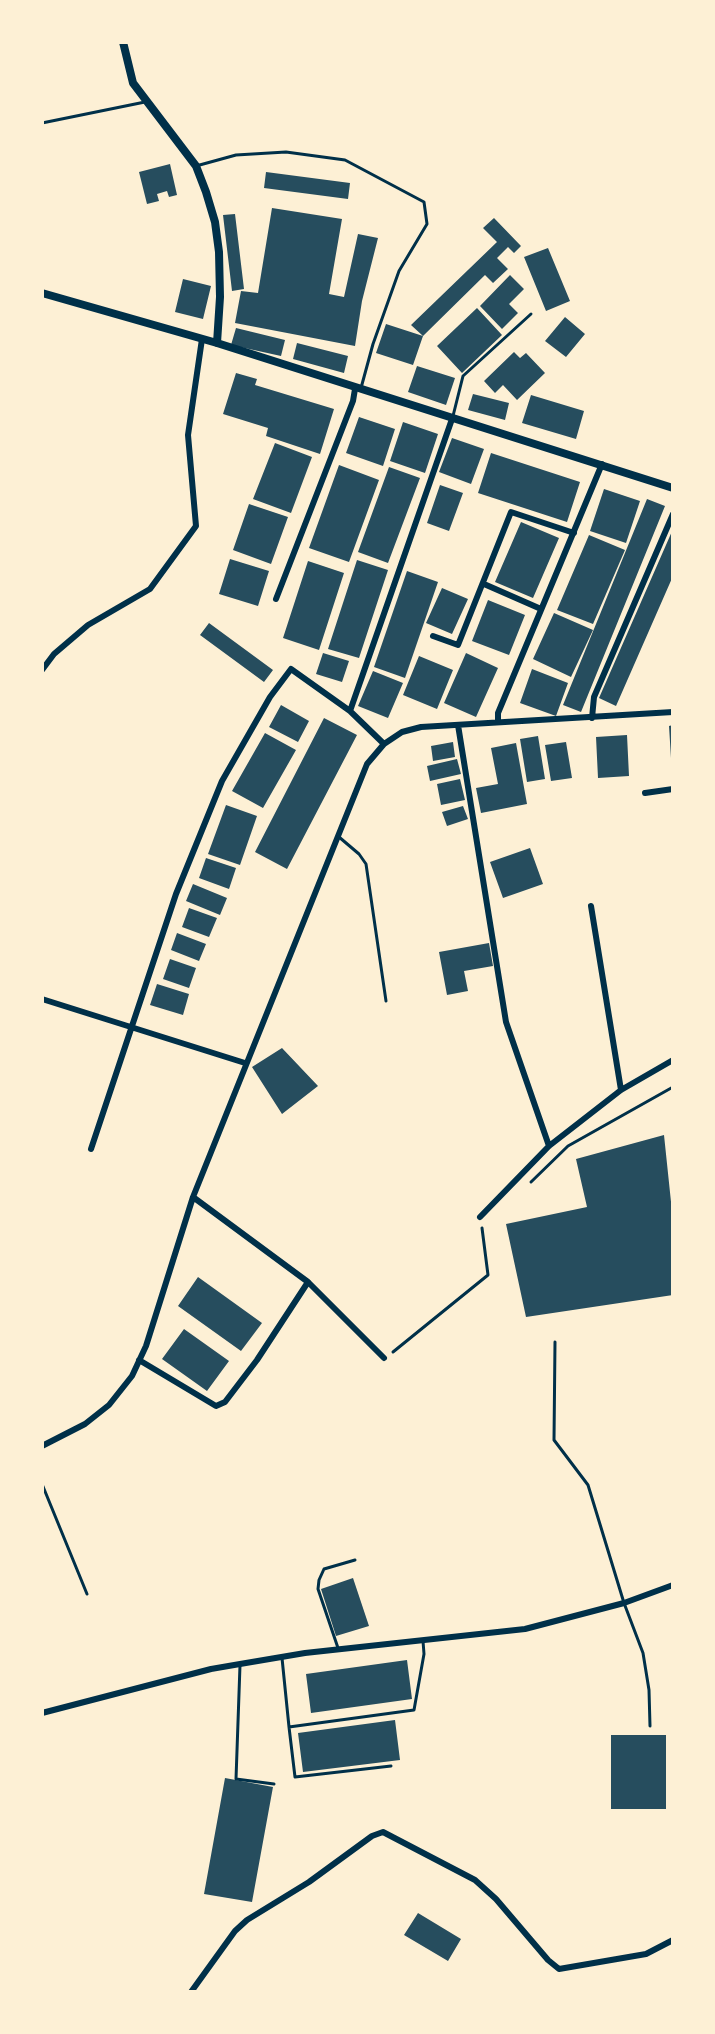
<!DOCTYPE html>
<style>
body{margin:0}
#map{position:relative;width:715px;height:2034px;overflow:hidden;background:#fdf0d5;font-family:"Exo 2",sans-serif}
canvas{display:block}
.frame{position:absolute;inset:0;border:44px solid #fdf0d5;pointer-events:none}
</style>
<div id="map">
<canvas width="715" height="2034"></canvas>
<div class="frame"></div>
</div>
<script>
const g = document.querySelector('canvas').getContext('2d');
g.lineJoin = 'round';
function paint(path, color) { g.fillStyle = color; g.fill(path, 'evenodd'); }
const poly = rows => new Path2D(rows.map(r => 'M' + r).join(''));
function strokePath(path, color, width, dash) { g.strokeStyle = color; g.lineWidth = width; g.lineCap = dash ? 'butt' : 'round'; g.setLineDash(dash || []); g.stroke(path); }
paint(poly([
 [170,164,177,195,169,197,167,191,157,194,159,201,147,204,139,172],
 [266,172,350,183,348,199,264,188],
 [272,208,342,219,329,294,344,297,358,234,378,238,362,301,355,346,235,323,241,291,258,293],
 [235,214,244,289,232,291,223,215],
 [494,218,521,246,514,253,508,247,497,258,508,269,493,283,485,275,423,336,411,325,497,242,483,228],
 [548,248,570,301,546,311,524,257],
 [510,275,524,289,509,304,518,313,502,329,480,306],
 [183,279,211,286,203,319,175,312],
 [477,308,502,335,462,373,437,346],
 [565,317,585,334,566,357,545,341],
 [386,324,423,336,413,365,376,353],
 [236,328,285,340,281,356,231,345],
 [297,343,348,356,344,373,293,359],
 [514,352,520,358,526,353,545,373,517,400,503,385,495,393,484,381],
 [417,366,455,378,446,405,408,392],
 [236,373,257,379,255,385,334,409,320,454,266,436,268,428,223,414],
 [473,394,509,403,505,420,468,410],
 [531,395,584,411,576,439,522,423],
 [359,417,395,429,383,466,346,453],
 [403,422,438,434,425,473,390,461],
 [452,438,484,449,471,484,439,472],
 [275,443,312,457,291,513,253,499],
 [491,453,580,482,567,522,478,493],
 [339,465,379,480,349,562,309,548],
 [389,467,420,478,388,563,358,552],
 [440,485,463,493,449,531,427,523],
 [604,489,640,501,626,543,590,531],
 [647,499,665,506,581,712,563,705],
 [249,504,288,517,271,564,233,550],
 [521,522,559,538,533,598,495,582],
 [673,529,673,576,616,706,599,698],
 [589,535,625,550,593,624,557,610],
 [230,559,269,571,258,606,219,594],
 [357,560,388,570,359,658,328,649],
 [308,561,344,573,319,650,283,638],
 [407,571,438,582,405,678,374,667],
 [442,588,468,599,452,634,426,623],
 [488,600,525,615,509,655,472,641],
 [554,613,593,630,571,677,533,659],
 [209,623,273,670,264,682,200,635],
 [323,653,349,661,342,682,316,674],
 [466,653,498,668,476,717,444,703],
 [419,656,453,670,437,709,403,695],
 [532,669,568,683,556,716,520,703],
 [373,671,403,683,388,718,358,706],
 [281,705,309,721,298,742,269,727],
 [324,718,357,735,287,869,255,852],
 [673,725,673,758,671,758,669,726],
 [265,733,296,750,263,808,232,791],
 [627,735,629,776,598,778,596,737],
 [538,736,545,779,527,782,520,739],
 [453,742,455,757,433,761,431,746],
 [566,742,572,778,551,781,545,745],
 [516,743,527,804,481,813,476,788,498,784,491,748],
 [457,759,461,774,430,781,427,766],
 [460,779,465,800,441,805,437,784],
 [226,805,257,816,240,865,208,854],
 [463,806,468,819,447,826,442,812],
 [530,848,543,884,503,898,490,862],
 [206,858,236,868,229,889,199,878],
 [193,884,227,898,220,915,186,901],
 [189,908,217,918,209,937,182,927],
 [177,933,206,944,199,961,171,950],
 [489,943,493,966,464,971,468,991,447,995,439,952],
 [170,959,196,968,189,988,163,979],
 [157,984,189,994,183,1015,150,1005],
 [282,1048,318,1086,282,1114,252,1067],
 [664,1135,673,1221,673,1295,526,1317,506,1224,587,1207,576,1159],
 [198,1277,262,1323,241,1351,178,1306],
 [184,1329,229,1361,207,1391,162,1359],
 [353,1578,369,1626,336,1636,321,1589],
 [407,1660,412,1699,311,1713,306,1674],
 [395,1720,400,1760,303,1772,298,1733],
 [611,1735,666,1735,666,1809,611,1809],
 [225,1778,273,1787,252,1902,204,1894],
 [418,1913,461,1939,448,1961,404,1935]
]), '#264d5e');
strokePath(poly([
 [393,1352,488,1275,482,1228]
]), '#003049', 3);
strokePath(poly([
 [42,123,145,102],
 [196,166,236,155,286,152,345,160,424,202,427,224,399,271,373,344,361,388],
 [453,416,463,376,531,314],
 [339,837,359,854,366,864,386,1001],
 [531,1182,568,1146,673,1087],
 [555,1342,554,1440,588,1485,624,1603,643,1653,649,1690,650,1726],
 [42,1484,87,1594],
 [338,1648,318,1589,319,1580,324,1569,355,1560],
 [282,1658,289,1727,414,1710,424,1654,423,1641],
 [240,1665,236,1779,274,1784],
 [289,1727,295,1777,391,1766]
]), '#003049', 3);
strokePath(poly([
 [484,584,541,609],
 [276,599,353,401,355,389],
 [433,636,458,645,511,512,574,533],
 [42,670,54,654,88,625,150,589,196,526,188,435,202,339],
 [350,711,452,419],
 [592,718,594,697,673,514],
 [498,722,498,713,602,464],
 [458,725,506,1022,549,1146],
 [645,793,673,789],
 [591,906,621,1090],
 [42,999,245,1063],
 [91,1149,176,894,222,781,270,697,291,669,350,711,384,744],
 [193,1197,308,1282,384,1358],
 [480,1217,549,1146,621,1090,673,1060],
 [139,1360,216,1406,225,1402,257,1360,308,1282],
 [42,1446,85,1424,109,1405,132,1376,146,1346,193,1197,367,764,384,744,402,732,421,727,673,712],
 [42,1713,211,1669,240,1664,305,1653,525,1629,624,1603,673,1585],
 [191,1992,235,1931,247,1920,309,1882,372,1836,383,1832,475,1880,496,1899,548,1960,559,1969,646,1954,673,1940]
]), '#003049', 6);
strokePath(poly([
 [123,42,133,83,196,166,206,192,215,222,219,252,220,297,217,343],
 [42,293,217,343,673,488]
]), '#003049', 8);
</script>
